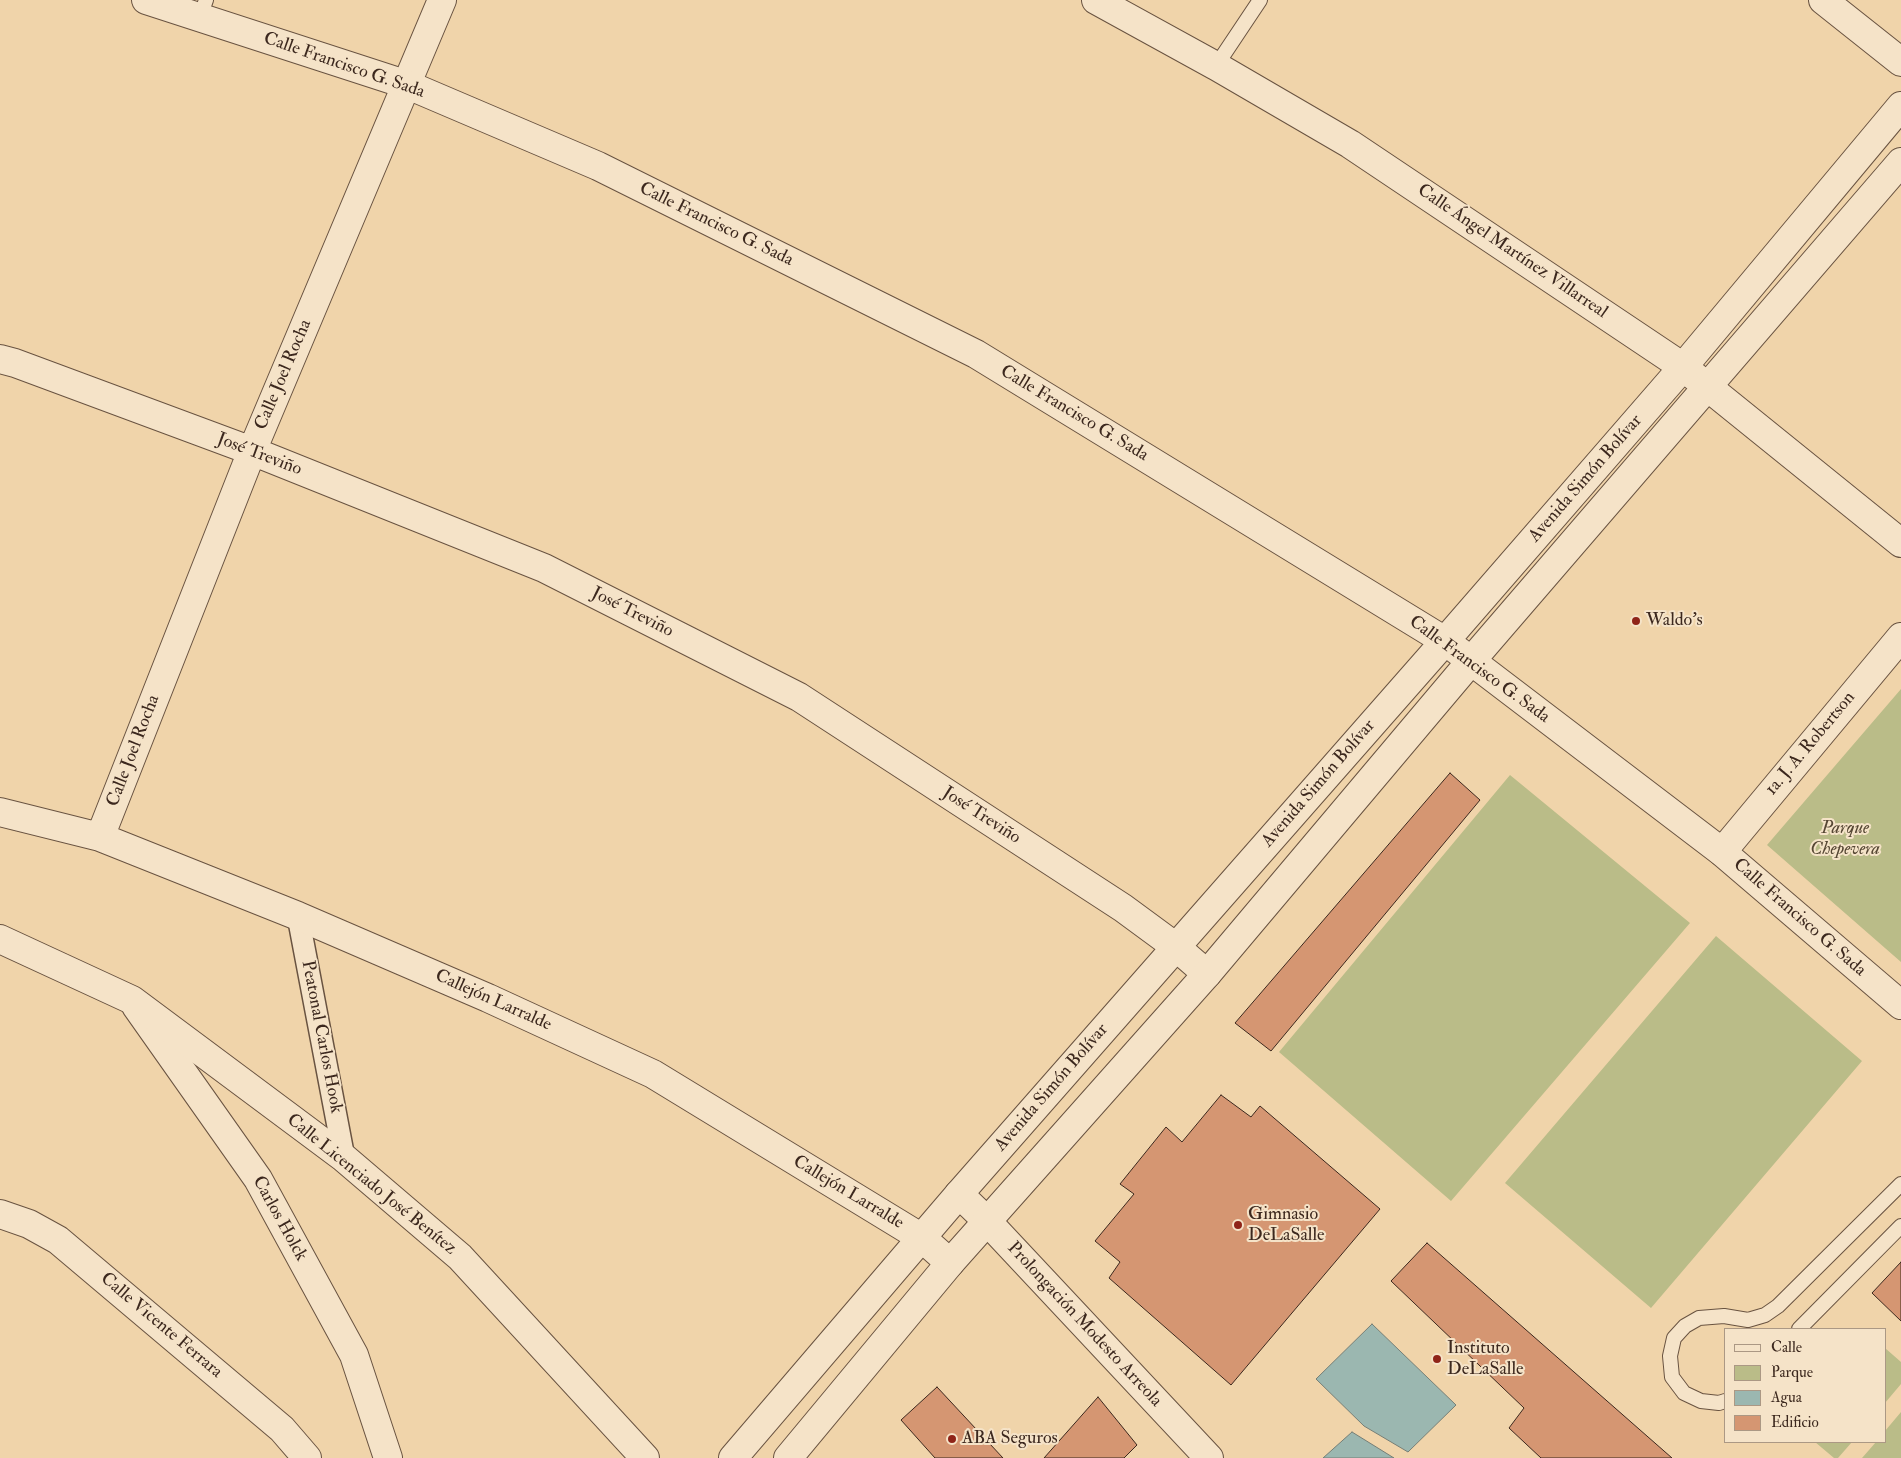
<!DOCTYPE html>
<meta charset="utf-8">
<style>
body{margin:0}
#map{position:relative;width:1901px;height:1458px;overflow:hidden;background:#f0d4aa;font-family:"IM FELL Double Pica",serif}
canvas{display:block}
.legend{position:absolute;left:1724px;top:1328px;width:162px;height:115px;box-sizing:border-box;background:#f5e3c8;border:1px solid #ab9884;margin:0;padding:6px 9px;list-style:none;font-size:15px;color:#3c281e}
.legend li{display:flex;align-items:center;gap:10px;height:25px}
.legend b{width:25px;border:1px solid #ab9884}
</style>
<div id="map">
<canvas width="1901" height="1458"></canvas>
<ul class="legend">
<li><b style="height:6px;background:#f5e3c8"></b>Calle</li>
<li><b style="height:14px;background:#babc88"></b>Parque</li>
<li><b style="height:14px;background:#9bb7b0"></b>Agua</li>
<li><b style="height:14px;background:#d59672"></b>Edificio</li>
</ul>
</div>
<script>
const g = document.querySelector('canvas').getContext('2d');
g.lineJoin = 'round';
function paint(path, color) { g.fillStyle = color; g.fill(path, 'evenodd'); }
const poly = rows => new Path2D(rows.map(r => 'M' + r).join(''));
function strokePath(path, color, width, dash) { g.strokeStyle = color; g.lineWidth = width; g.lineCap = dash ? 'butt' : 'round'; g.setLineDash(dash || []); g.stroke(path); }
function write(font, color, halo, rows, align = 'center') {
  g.font = font + ' "IM FELL Double Pica",serif'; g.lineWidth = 4; g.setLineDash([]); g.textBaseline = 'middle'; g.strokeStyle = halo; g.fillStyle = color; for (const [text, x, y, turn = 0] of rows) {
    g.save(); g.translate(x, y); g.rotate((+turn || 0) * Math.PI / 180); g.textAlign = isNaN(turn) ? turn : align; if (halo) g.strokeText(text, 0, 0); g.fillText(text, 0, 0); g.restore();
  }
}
paint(poly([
 [1901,689,1901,962,1767,845],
 [1510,775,1690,923,1451,1201,1279,1052],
 [1716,936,1862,1061,1651,1308,1505,1183],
 [1885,1348,1901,1362,1901,1384,1885,1403],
 [1901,1412,1901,1458,1862,1458,1876,1442,1885,1442,1885,1431],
 [1815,1442,1852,1442,1838,1458,1834,1458]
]), '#babc88');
const water = poly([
 [1372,1324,1456,1405,1408,1452,1364,1426,1316,1379,1372,1324],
 [1352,1432,1394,1458,1323,1458,1352,1432]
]);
paint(water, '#9bb7b0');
strokePath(water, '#757e76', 1);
const building = poly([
 [1450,773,1480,800,1271,1051,1235,1023,1450,773],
 [1221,1095,1251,1117,1260,1106,1380,1209,1231,1385,1109,1278,1120,1262,1095,1241,1134,1194,1120,1184,1166,1127,1182,1142,1221,1095],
 [1427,1243,1672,1458,1541,1458,1509,1428,1524,1408,1391,1281,1427,1243],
 [1901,1262,1901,1321,1872,1293,1901,1262],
 [937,1387,1003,1458,935,1458,901,1420,937,1387],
 [1098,1397,1137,1445,1124,1458,1044,1458,1098,1397]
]);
paint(building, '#d59672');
strokePath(building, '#3c281e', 1);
const service = poly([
 [200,17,206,0],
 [1216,66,1260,0],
 [1799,1329,1901,1226],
 [1725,1401,1719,1403,1701,1401,1684,1393,1672,1377,1670,1356,1674,1338,1685,1326,1699,1318,1724,1316,1748,1320,1765,1315,1778,1306,1901,1184]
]);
const pedestrian = poly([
 [298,916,344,1158]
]);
const minor = poly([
 [1096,0,1216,66,1350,144,1683,367,1901,543],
 [1823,0,1901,62],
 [0,359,15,363,252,451,544,568,799,697,1123,908,1176,947,1207,974],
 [0,812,100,837,298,916,488,998,653,1074,922,1238,950,1263],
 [100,837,252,451,442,0],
 [1722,852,1901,637],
 [136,1006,258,1179,354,1355,388,1458],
 [959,1194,986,1220,1209,1458],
 [0,1214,29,1224,58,1240,282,1429,307,1458]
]);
const tertiary = poly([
 [146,0,408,85,598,166,976,354,1445,641,1722,852,1901,1005],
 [0,939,132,1000,344,1158,460,1257,645,1458],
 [733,1458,959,1194,1445,641,1683,367,1901,106],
 [788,1458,950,1263,1207,974,1471,661,1901,162]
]);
strokePath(service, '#695341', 16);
strokePath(pedestrian, '#695341', 24);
strokePath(minor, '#695341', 30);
strokePath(tertiary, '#695341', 30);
strokePath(service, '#f5e3c8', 14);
strokePath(pedestrian, '#f5e3c8', 21);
strokePath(minor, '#f5e3c8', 28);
strokePath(tertiary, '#f5e3c8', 28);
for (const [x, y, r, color] of [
 [1636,621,5,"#8f2418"],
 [1238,1225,5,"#8f2418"],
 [1437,1359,5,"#8f2418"],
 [952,1439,5,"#8f2418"]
]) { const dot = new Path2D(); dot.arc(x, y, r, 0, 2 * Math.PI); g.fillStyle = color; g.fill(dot); strokePath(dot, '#f5e3c8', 2); }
write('18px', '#3c281e', '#f5e3c8', [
 ["Calle Francisco G. Sada",344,66,19],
 ["Calle Francisco G. Sada",716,225,26],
 ["Calle Ángel Martínez Villarreal",1512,252,34],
 ["Calle Joel Rocha",284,375,-67],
 ["Calle Francisco G. Sada",1074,414,31],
 ["José Treviño",259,455,21],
 ["Avenida Simón Bolívar",1586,479,-49],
 ["José Treviño",632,613,27],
 ["Calle Francisco G. Sada",1479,670,36],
 ["1a. J. A. Robertson",1811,744,-50],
 ["Calle Joel Rocha",134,751,-69],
 ["Avenida Simón Bolívar",1319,784,-49],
 ["José Treviño",981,816,33],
 ["Calle Francisco G. Sada",1799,918,41],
 ["Callejón Larralde",493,1001,24],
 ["Peatonal Carlos Hook",321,1037,79],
 ["Avenida Simón Bolívar",1052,1088,-49],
 ["Calle Licenciado José Benítez",371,1185,39],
 ["Callejón Larralde",848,1193,31],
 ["Carlos Holck",279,1219,61],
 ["Prolongación Modesto Arreola",1084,1325,47],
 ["Calle Vicente Ferrara",161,1326,40]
]);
write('18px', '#3c281e', '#f5e3c8', [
 ["Waldo's",1646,621],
 ["Gimnasio",1248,1215],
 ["DeLaSalle",1248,1236],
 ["Instituto",1447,1349],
 ["DeLaSalle",1447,1370],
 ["ABA Seguros",962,1439]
], 'left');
write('italic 18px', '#554633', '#f5e3c8', [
 ["Parque",1845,829],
 ["Chepevera",1845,850]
]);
</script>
